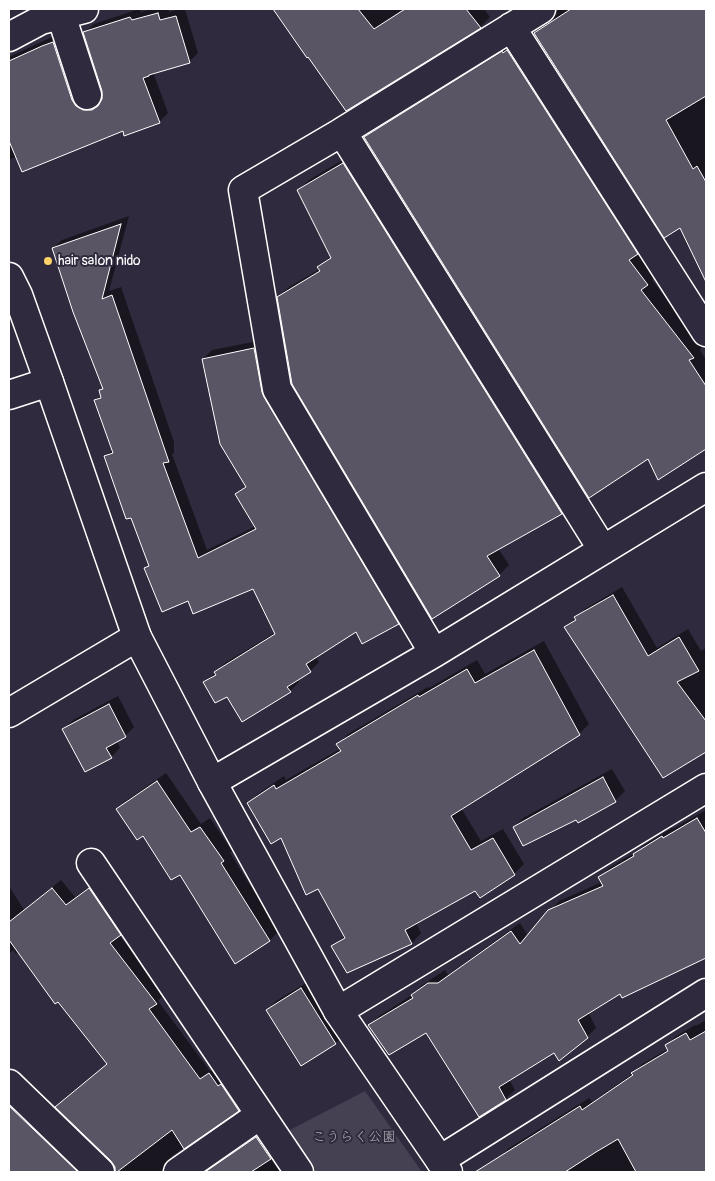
<!DOCTYPE html>
<meta charset="utf-8">
<style>
body{margin:0}
#map{position:relative;width:715px;height:1181px;overflow:hidden;background:#2f2a3d;font-family:Pangolin,sans-serif}
canvas{display:block}
.frame{position:absolute;inset:0;border:10px solid #fff;pointer-events:none}
</style>
<div id="map">
<canvas width="715" height="1181"></canvas>
<div class="frame"></div>
</div>
<script>
const g = document.querySelector('canvas').getContext('2d');
g.lineJoin = 'round';
function paint(path, color) { g.fillStyle = color; g.fill(path, 'evenodd'); }
const poly = rows => new Path2D(rows.map(r => 'M' + r).join(''));
function strokePath(path, color, width, dash) { g.strokeStyle = color; g.lineWidth = width; g.lineCap = dash ? 'butt' : 'round'; g.setLineDash(dash || []); g.stroke(path); }
function write(font, color, halo, rows, align = 'center') {
  g.font = font + ' Pangolin,"Klee One",sans-serif'; g.lineWidth = 4; g.setLineDash([]); g.textBaseline = 'middle'; g.strokeStyle = halo; g.fillStyle = color; for (const [text, x, y, turn = 0] of rows) {
    g.save(); g.translate(x, y); g.rotate((+turn || 0) * Math.PI / 180); g.textAlign = isNaN(turn) ? turn : align; if (halo) g.strokeText(text, 0, 0); g.fillText(text, 0, 0); g.restore();
  }
}
paint(poly([
 [365,1091,422,1172,316,1172,288,1131]
]), '#464152');
paint(poly([
 [139,9,141,12,151,9,168,9,169,12,180,9,185,9,198,53,189,62,153,72,168,113,159,122,123,129,17,156,9,160,9,57,52,37,62,34,93,102,102,101,103,90,84,33,94,24],
 [286,9,484,9,490,17,480,27,347,109,279,15],
 [558,9,706,9,706,272,680,226,665,236,535,33,545,22,556,15],
 [517,39,657,274,652,280,703,346,700,350,706,360,706,448,659,478,649,457,365,137,376,127],
 [353,154,571,503,561,513,498,548,509,565,499,575,278,297,289,287,320,269,319,267,331,256,299,190,309,180],
 [129,216,109,291,121,287,174,442,174,453,172,454,207,550,256,526,237,494,246,485,203,359,212,350,263,340,407,615,398,623,357,631,316,657,319,662,310,671,297,679,299,682,290,691,227,695,205,682,225,663,276,632,254,588,189,599,146,568,150,564,132,516,106,456,113,449,95,401,102,394,100,391,103,388,53,248,62,240],
 [622,587,657,648,688,629,701,651,706,648,706,750,664,776,566,628,585,609],
 [544,641,589,724,579,734,461,808,481,841,503,829,524,864,514,874,476,890,416,923,421,933,412,943,348,972,333,946,345,935,319,887,281,837,249,803,258,794,284,776,286,780,340,749,338,744,348,734,428,687,429,688,477,660,485,674],
 [118,696,134,727,125,736,117,741,120,748,111,757,64,729,73,720],
 [612,769,625,791,616,800,578,821,577,818,514,827,523,818],
 [166,773,201,824,210,818,232,851,230,853,279,931,270,940,180,873,118,809,127,800],
 [706,810,706,956,623,996,621,993,588,1012,596,1028,587,1037,555,1051,509,1079,515,1090,505,1099,479,1115,426,1032,370,1025,379,1016,412,995,421,986,445,970,448,975,520,923,528,936,559,901,602,882,600,877,609,868,639,850,644,845,672,828,673,829],
 [61,880,75,897,98,880,129,925,119,935,165,994,158,1001,210,1071,218,1065,247,1101,238,1110,172,1156,171,1163,174,1172,116,1172,116,1168,112,1160,57,1107,66,1098,108,1063,19,952,16,954,13,950,9,954,9,886,24,910],
 [311,980,345,1034,336,1043,267,1010,276,1001],
 [706,1020,706,1171,701,1163,685,1172,508,1172,500,1157,509,1148,589,1098,592,1102,632,1074,642,1064,668,1049,666,1046,675,1037,695,1025,696,1026],
 [22,1101,96,1172,9,1172,9,1111],
 [266,1129,289,1172,203,1172]
]), '#0007');
const building = poly([
 [273,9,358,9,374,29,405,9,466,9,481,28,346,111,308,57,307,58,273,9],
 [571,9,706,9,706,96,666,120,693,169,697,166,706,182,706,282,680,228,664,238,534,33,571,9],
 [158,13,160,20,176,16,190,63,149,75,149,76,143,78,160,123,124,136,123,131,22,172,9,141,9,61,42,46,53,42,72,100,76,106,83,110,92,110,98,106,102,99,102,91,83,32,130,17,132,20,158,13],
 [507,50,638,254,629,260,648,285,641,290,694,358,689,360,706,386,706,449,658,480,648,459,589,498,364,137,502,51,503,53,507,50],
 [343,163,562,514,487,556,500,576,432,619,292,384,277,297,320,271,317,267,331,258,297,190,343,163],
 [121,224,102,299,112,295,169,462,163,463,198,558,256,529,235,494,246,487,220,444,202,359,254,348,262,392,264,397,399,624,362,644,356,632,306,664,311,672,287,687,291,692,242,722,227,697,215,703,203,682,216,675,214,672,275,634,253,589,193,614,188,601,162,612,144,568,149,566,131,518,126,519,104,456,113,453,94,400,101,398,99,390,103,389,73,312,52,248,121,224],
 [613,595,648,656,679,637,699,671,677,682,706,721,706,752,663,778,564,627,576,620,574,617,613,595],
 [534,650,580,735,451,816,471,850,493,838,515,875,480,898,475,891,405,930,412,944,347,973,331,946,345,938,318,889,306,895,281,838,271,844,247,803,274,785,276,789,341,751,336,744,418,695,419,697,467,669,475,683,534,650],
 [109,704,126,737,106,748,112,758,85,772,62,729,109,704],
 [603,777,616,802,578,823,576,820,523,846,513,827,603,777],
 [157,781,191,832,200,827,224,861,221,863,270,941,235,964,180,875,171,880,143,836,137,840,116,809,157,781],
 [697,818,706,833,706,958,622,998,620,994,578,1020,588,1038,559,1061,554,1053,499,1087,506,1100,479,1117,426,1033,389,1055,368,1025,413,998,411,995,428,983,438,983,511,931,520,944,548,910,603,886,598,877,634,856,633,854,662,836,663,838,697,818],
 [52,888,66,905,89,888,121,935,110,943,157,1004,149,1009,200,1079,209,1073,218,1086,221,1084,239,1111,184,1149,172,1130,117,1172,115,1172,115,1167,111,1161,55,1107,107,1064,58,1002,55,1004,9,940,9,922,52,888],
 [301,988,336,1044,301,1066,266,1010,301,988],
 [706,1031,706,1172,636,1172,618,1139,596,1152,565,1172,475,1172,580,1106,582,1110,633,1075,631,1073,668,1051,665,1045,686,1033,690,1040,706,1031],
 [9,1106,78,1172,9,1172,9,1106],
 [256,1137,271,1159,251,1172,205,1172,256,1137]
]);
paint(building, '#595564');
strokePath(building, '#fff', 1);
const minor = poly([
 [61,15,87,95],
 [511,27,706,332],
 [9,37,41,20,84,9],
 [342,132,603,550],
 [9,395,49,382],
 [434,653,277,389,243,190,342,132,541,9],
 [9,713,137,637],
 [212,782,434,653,706,487],
 [91,863,299,1172],
 [338,1011,706,788],
 [9,1084,100,1172],
 [440,1160,706,993],
 [178,1172,260,1115]
]);
const tertiary = poly([
 [9,277,18,295,49,382,137,637,212,782,338,1011,448,1172]
]);
strokePath(minor, '#fff', 31);
strokePath(tertiary, '#fff', 31);
strokePath(minor, '#2f2a3d', 28);
strokePath(tertiary, '#2f2a3d', 28);
for (const [x, y, r, color] of [
 [48,261,5,"#ffd166"]
]) { const dot = new Path2D(); dot.arc(x, y, r, 0, 2 * Math.PI); g.fillStyle = color; g.fill(dot); strokePath(dot, '#2f2a3d', 2); }
write('14px', '#fff', '#2f2a3d', [
 ["hair salon nido",58,261]
], 'left');
write('14px', '#b5b3ba', '#2f2a3d', [
 ["こうらく公園",354,1137]
]);
</script>
